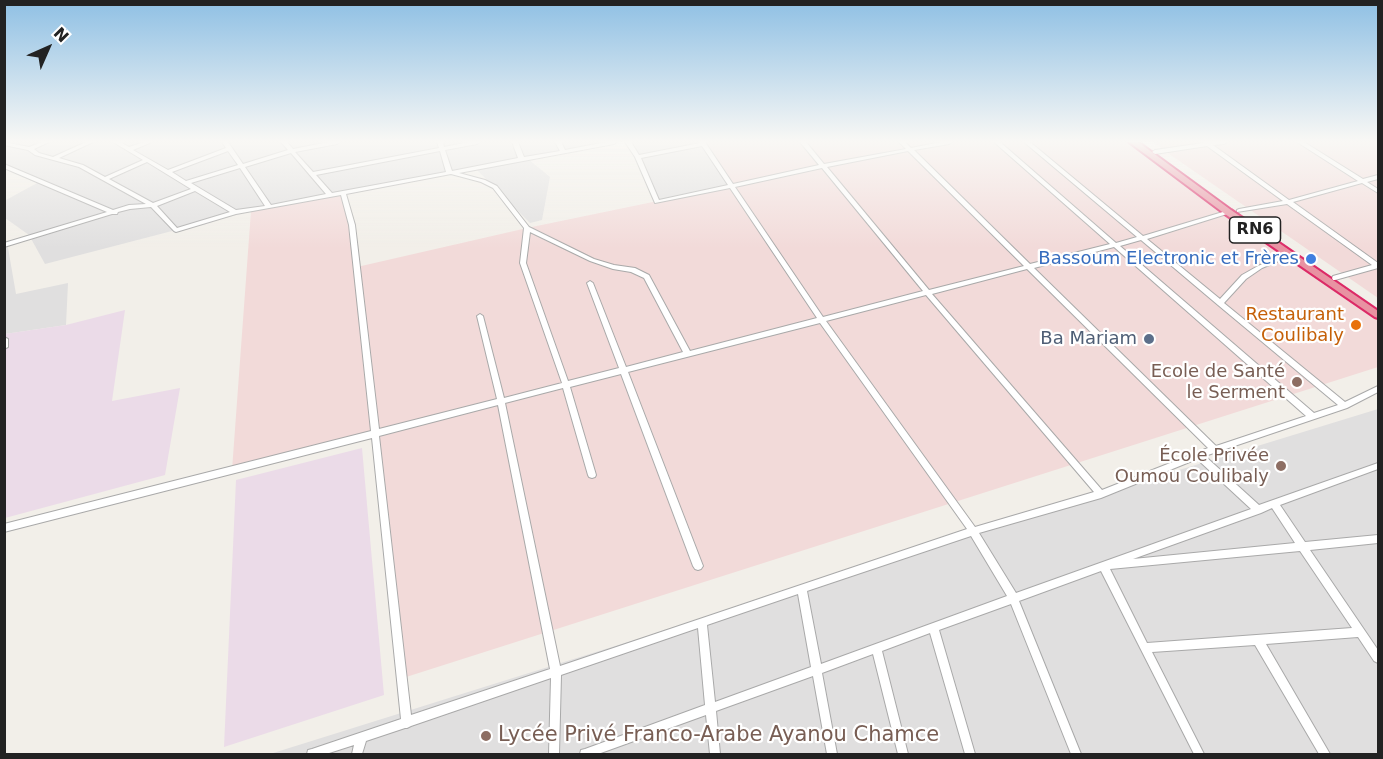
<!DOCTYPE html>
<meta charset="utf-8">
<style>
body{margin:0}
#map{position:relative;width:1383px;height:759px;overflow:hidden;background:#f2efe9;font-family:"DejaVu Sans",sans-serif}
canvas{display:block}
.frame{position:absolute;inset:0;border:6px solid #222;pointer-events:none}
.north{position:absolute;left:18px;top:18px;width:60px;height:60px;-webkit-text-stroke:4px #fff;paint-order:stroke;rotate:45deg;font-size:16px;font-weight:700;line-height:24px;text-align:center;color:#222}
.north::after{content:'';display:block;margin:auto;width:21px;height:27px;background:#222;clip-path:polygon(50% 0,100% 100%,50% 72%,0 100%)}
</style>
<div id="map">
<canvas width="1383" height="759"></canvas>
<div class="frame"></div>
<div class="north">N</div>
</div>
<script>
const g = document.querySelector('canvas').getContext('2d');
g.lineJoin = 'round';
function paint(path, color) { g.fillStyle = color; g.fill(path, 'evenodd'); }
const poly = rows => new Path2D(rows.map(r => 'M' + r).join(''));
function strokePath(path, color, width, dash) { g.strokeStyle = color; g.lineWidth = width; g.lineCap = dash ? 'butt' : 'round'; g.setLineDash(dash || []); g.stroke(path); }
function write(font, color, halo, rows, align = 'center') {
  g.font = font + ' "DejaVu Sans",sans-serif'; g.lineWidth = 4.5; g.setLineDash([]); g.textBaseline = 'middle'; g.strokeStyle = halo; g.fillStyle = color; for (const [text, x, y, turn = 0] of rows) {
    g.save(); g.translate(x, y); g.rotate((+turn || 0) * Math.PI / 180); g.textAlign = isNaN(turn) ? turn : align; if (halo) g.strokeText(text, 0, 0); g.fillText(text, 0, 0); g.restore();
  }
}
paint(poly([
 [5,142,614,142,527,158,550,177,542,220,530,223,475,168,235,212,176,230,45,264,29,235,5,218,4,201,39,182,5,166],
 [627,142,702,142,730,186,657,202],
 [4,240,7,242,16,294,68,283,66,325,5,334],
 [1378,409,1378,754,270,754,1101,494]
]), '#e0dfdf');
paint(poly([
 [702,142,1135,142,1378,318,1378,367,403,678,376,434,232,470,251,211,343,193,357,267,527,228,730,186],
 [1153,142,1378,142,1378,298,1172,156]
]), '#f2dad9');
paint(poly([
 [125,310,112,401,180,388,165,475,5,518,5,334,66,325],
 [362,448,384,695,224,747,236,480]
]), '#ebdbe8');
const minor = poly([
 [4,142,29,147,42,142,49,142,34,149,39,153,53,157,86,142,93,142,59,158,83,165,105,177,143,160,113,142,120,142,129,147,144,142,152,142,133,150,168,170,226,148,222,142,228,142,243,164,288,150,281,142,287,142,293,149,329,142,340,142,337,144,295,152,313,172,439,148,437,142,443,142,444,147,469,142,480,142,477,144,445,150,452,171,518,158,512,142,518,142,524,157,560,151,555,142,561,142,565,150,606,142,617,142,614,144,459,173,485,180,497,186,529,227,594,259,614,265,635,268,649,275,690,351,817,318,730,188,655,203,635,157,625,142,631,142,639,155,700,143,699,142,705,142,733,184,819,165,800,142,806,142,824,164,906,149,899,142,905,142,911,148,941,142,952,142,949,144,914,150,1030,264,1110,244,994,142,1000,142,1116,243,1137,237,1024,142,1030,142,1143,236,1226,211,1230,211,1230,213,1147,239,1220,299,1242,275,1258,266,1289,253,1293,253,1294,254,1293,255,1262,268,1246,279,1224,303,1345,402,1378,386,1378,392,1347,408,1205,456,1259,505,1378,463,1378,469,1280,505,1305,542,1378,535,1378,543,1310,550,1378,650,1378,663,1374,661,1358,637,1266,644,1330,754,1319,754,1255,645,1152,652,1204,754,1194,754,1101,571,1019,601,1081,754,1071,754,1011,604,939,630,975,754,965,754,930,633,882,651,908,754,898,754,873,654,822,673,837,754,827,754,813,676,716,711,720,754,710,754,706,715,598,754,580,754,581,750,585,749,705,705,698,628,561,675,559,754,549,754,551,678,411,726,407,728,405,728,366,741,362,754,352,754,354,745,326,754,307,754,308,750,312,749,401,719,372,438,4,532,4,524,371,431,349,225,341,195,236,214,176,232,174,231,151,207,130,209,118,212,117,214,112,214,4,247,4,243,107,212,4,168,4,164,113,210,129,205,146,204,79,167,35,155,28,150,4,145,4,142],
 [702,146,728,185,659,200,641,158,702,146],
 [228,151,238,165,186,181,172,172,228,151],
 [440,151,446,172,332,193,316,175,440,151],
 [908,151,1024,266,929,290,827,167,908,151],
 [291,153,326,194,271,205,245,167,291,153],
 [147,162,191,189,153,203,109,179,147,162],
 [240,168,265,206,236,210,191,183,240,168],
 [822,168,923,291,823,317,735,187,822,168],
 [451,174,481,182,493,188,524,228,520,263,562,383,504,398,483,316,480,314,477,316,497,399,379,429,355,225,346,194,451,174],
 [195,191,230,212,177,228,157,206,195,191],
 [530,232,590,261,613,269,631,272,644,278,683,352,626,367,593,283,590,281,587,283,619,368,568,381,526,263,530,232],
 [1141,240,1218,305,1338,405,1314,413,1120,246,1141,240],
 [1114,247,1306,416,1216,446,1034,268,1114,247],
 [1027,269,1208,448,1102,490,932,294,1027,269],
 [926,295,1094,492,975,527,826,321,926,295],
 [820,323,967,529,560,666,505,403,563,388,588,475,589,477,592,478,595,477,596,475,570,387,621,374,693,566,695,569,698,570,701,569,703,566,628,372,820,323],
 [498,405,550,669,411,715,379,436,498,405],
 [1197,459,1251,509,1016,593,979,533,1101,498,1197,459],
 [1272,508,1295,543,1133,559,1261,513,1272,508],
 [971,536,1007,596,821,664,807,591,971,536],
 [1300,551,1352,628,1147,643,1110,569,1300,551],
 [798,594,811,667,715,702,707,625,798,594],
 [1202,142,1227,142,1224,144,1213,145,1289,200,1358,181,1297,142,1304,142,1363,179,1378,175,1378,179,1367,182,1378,189,1378,193,1362,183,1293,202,1378,263,1378,268,1335,280,1333,280,1332,278,1333,276,1372,265,1287,204,1237,212,1237,210,1239,209,1283,201,1207,146,1155,154,1152,152,1155,150,1203,143,1202,142],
 [4,337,8,339,8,347,4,349,4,337]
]);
const highway = poly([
 [1129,142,1138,142,1231,210,1378,311,1378,318,1375,317,1225,214,1129,142]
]);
strokePath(minor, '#a9a9a9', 2);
strokePath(highway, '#dc2a67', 4);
paint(minor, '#fff');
paint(highway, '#e892a2');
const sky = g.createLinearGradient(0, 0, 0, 248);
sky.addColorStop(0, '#8fc0e4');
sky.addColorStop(0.57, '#f9f8f5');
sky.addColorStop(1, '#f9f8f500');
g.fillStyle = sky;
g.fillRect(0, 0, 1383, 248);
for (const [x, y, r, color] of [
 [1311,259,6,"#3f7fe0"],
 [1356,325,6,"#e8710a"],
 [1149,339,6,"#5c6f8a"],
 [1297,382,6,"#8d6e63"],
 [1281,466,6,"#8d6e63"],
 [486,736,6,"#8d6e63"]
]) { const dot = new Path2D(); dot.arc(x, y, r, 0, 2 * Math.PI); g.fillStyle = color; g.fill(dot); strokePath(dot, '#fff', 2); }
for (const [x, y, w] of [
 [1255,230,51]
]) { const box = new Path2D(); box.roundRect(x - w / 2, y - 13, w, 26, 4.5); g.fillStyle = '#fff'; g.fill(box); strokePath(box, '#222', 1.5); }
write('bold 16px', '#222', null, [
 ["RN6",1255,230]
]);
write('18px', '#366cbe', '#fff', [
 ["Bassoum Electronic et Frères",1299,259]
], 'right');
write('18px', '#c56008', '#fff', [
 ["Restaurant",1344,315],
 ["Coulibaly",1344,336]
], 'right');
write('18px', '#4e5e75', '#fff', [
 ["Ba Mariam",1137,339]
], 'right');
write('18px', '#785e54', '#fff', [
 ["Ecole de Santé",1285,372],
 ["le Serment",1285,393],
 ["École Privée",1269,456],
 ["Oumou Coulibaly",1269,477]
], 'right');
write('21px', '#785e54', '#fff', [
 ["Lycée Privé Franco-Arabe Ayanou Chamce",498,736]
], 'left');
</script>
